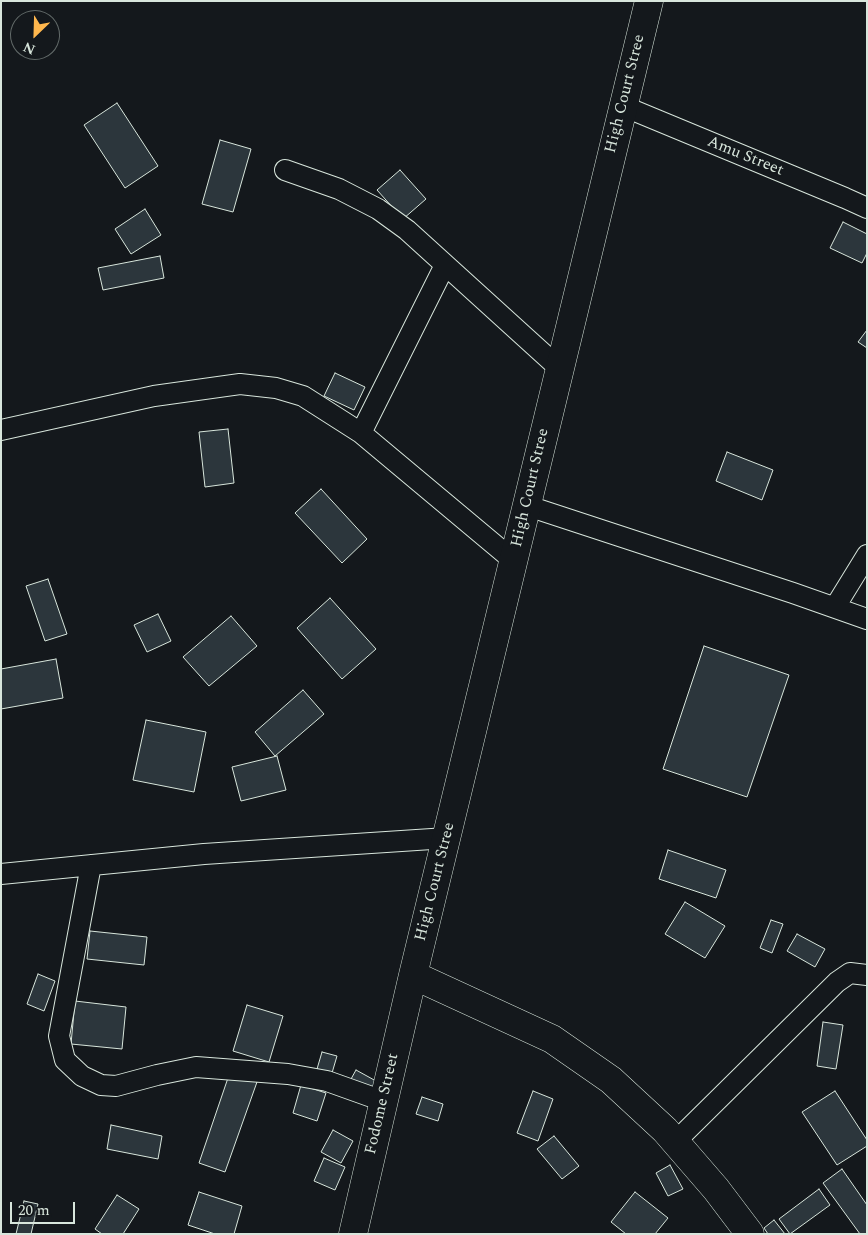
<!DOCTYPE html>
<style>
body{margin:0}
#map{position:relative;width:868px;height:1235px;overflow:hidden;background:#14181c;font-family:Spectral,serif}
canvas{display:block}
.frame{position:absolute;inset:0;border:2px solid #d8e6dc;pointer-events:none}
.north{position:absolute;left:10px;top:10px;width:50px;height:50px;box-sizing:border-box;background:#14181c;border:1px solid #626a69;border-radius:50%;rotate:204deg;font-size:14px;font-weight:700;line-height:20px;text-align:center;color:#d8e6dc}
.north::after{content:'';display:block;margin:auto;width:18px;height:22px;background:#ffb74d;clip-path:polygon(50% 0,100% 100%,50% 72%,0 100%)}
.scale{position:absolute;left:10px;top:1202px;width:65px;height:22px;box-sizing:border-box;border:2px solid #d8e6dc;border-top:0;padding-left:6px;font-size:15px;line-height:18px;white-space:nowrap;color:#d8e6dc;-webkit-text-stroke:4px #14181c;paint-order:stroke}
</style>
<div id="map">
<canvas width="868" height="1235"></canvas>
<div class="frame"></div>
<div class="north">N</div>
<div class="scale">20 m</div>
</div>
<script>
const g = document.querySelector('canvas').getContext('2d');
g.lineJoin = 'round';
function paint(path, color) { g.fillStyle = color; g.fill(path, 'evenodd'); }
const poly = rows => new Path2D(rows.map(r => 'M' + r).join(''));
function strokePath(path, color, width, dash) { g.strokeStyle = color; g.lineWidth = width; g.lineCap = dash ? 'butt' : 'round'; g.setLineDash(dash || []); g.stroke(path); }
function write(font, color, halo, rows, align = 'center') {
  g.font = font + ' Spectral,serif'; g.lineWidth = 4; g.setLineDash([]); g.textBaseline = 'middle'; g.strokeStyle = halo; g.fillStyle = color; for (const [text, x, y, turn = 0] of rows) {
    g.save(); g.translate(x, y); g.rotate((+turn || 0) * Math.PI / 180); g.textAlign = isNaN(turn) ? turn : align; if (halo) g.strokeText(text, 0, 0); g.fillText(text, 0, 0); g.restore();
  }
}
const building = poly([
 [117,103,158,166,125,188,84,125,117,103],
 [220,140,251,149,233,212,202,204,220,140],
 [400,170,426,199,403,219,377,190,400,170],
 [145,209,161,235,131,254,115,229,145,209],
 [843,222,867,234,867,253,862,263,830,248,843,222],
 [160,256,164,278,103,290,98,268,160,256],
 [867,330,867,348,858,342,867,330],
 [335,373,365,387,354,410,324,396,335,373],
 [228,429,234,483,205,487,199,432,228,429],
 [727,452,773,470,762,500,716,481,727,452],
 [321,489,367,539,342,563,295,513,321,489],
 [48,579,67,634,45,641,26,586,48,579],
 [330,598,376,649,342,679,297,628,330,598],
 [158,614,171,641,147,652,134,625,158,614],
 [231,616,257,646,209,686,183,657,231,616],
 [704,646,789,675,747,797,663,769,704,646],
 [56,659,63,698,1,709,1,669,56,659],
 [303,690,324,714,275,756,255,732,303,690],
 [146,720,206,732,194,792,133,780,146,720],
 [277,756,286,790,241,801,232,767,277,756],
 [668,850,726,870,716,898,659,879,668,850],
 [685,902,725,926,705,958,665,934,685,902],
 [771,920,783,924,772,953,760,948,771,920],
 [90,931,147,937,144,965,87,959,90,931],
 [797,934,825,949,815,967,787,951,797,934],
 [38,974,55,981,44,1011,27,1004,38,974],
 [75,1001,126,1007,122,1049,71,1044,75,1001],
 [247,1005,283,1016,269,1062,233,1051,247,1005],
 [823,1022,843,1025,836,1069,817,1066,823,1022],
 [322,1052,337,1056,332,1073,317,1069,322,1052],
 [356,1070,376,1081,371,1091,351,1079,356,1070],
 [230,1072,257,1082,225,1172,199,1163,230,1072],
 [301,1085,326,1093,317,1121,293,1113,301,1085],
 [533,1091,553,1099,538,1141,517,1133,533,1091],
 [835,1091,867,1140,867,1146,837,1165,802,1112,835,1091],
 [422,1097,443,1104,438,1121,416,1114,422,1097],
 [111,1125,162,1136,158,1159,107,1149,111,1125],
 [333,1130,353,1141,341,1163,321,1152,333,1130],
 [554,1136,579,1166,562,1179,537,1149,554,1136],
 [324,1158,345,1167,335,1190,314,1181,324,1158],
 [670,1165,683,1189,668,1196,656,1173,670,1165],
 [842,1169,867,1205,867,1234,860,1234,823,1183,842,1169],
 [819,1189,830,1205,790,1234,779,1219,819,1189],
 [199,1192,242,1206,234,1234,215,1234,188,1225,199,1192],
 [635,1192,668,1218,655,1234,626,1234,611,1222,635,1192],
 [117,1195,139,1209,123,1234,102,1234,95,1229,117,1195],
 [24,1201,38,1204,31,1234,16,1234,24,1201],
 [774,1220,785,1234,768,1234,764,1228,774,1220]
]);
paint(building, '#2c363c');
strokePath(building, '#d8e6dc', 1);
const street = poly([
 [623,106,845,198,867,208],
 [285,170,339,189,378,209,407,230,559,368],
 [1,430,154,396,240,384,276,388,303,396,361,433,514,561],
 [361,433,445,265],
 [528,506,793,593,867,619],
 [835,607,867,555],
 [91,865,59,1036,65,1060,82,1076,101,1085,116,1086,157,1075,196,1067,288,1074,327,1081,383,1101],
 [1,874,204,854,447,838],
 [675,1142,837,982,850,973,867,975]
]);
const secondary = poly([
 [413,975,552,1039,611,1080,665,1130,716,1189,750,1234],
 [353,1234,413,975,649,1]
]);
strokePath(street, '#d8e6dc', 22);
strokePath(secondary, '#d8e6dc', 29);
strokePath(street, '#14181c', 20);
strokePath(secondary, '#14181c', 28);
write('16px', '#d8e6dc', '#14181c', [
 ["High Court Stree",626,94,-76],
 ["Amu Street",745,157,22],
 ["High Court Stree",531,488,-77],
 ["High Court Stree",436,882,-76],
 ["Fodome Street",383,1104,-77]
]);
</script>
